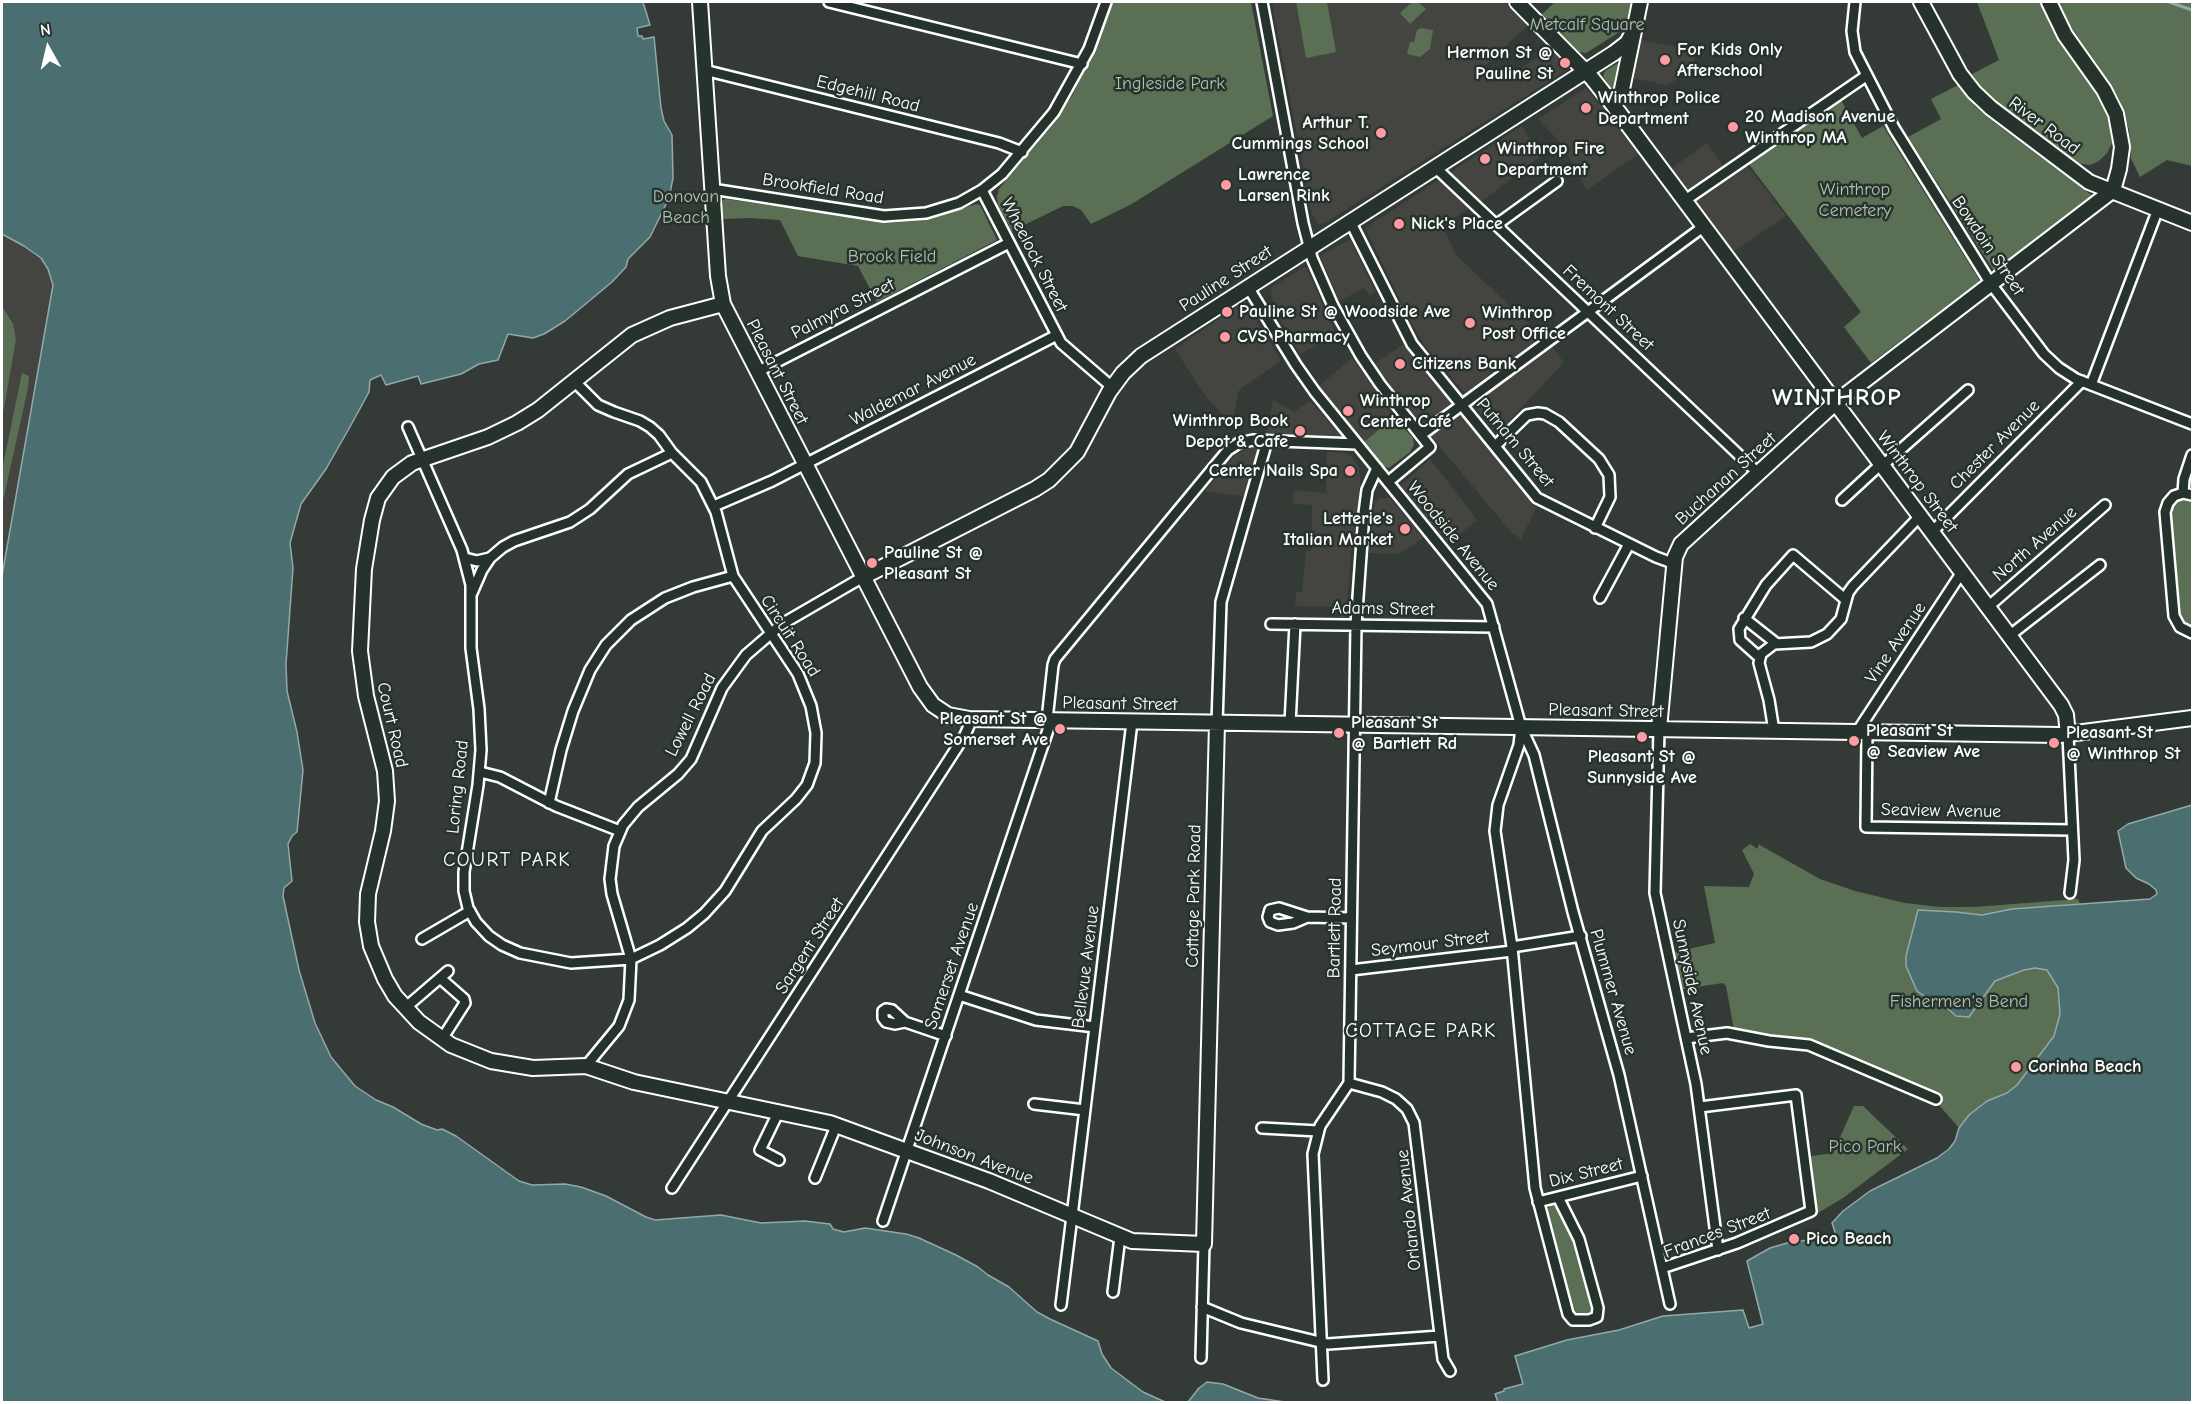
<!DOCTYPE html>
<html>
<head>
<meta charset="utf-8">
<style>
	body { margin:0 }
	#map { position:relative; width:2194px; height:1404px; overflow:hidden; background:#343b36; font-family:"Comic Neue",sans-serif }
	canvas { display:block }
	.frame { position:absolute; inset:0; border:3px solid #fff; pointer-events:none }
	.north { position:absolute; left:18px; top:18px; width:60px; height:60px; -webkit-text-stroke:4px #26332d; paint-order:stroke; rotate:352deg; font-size:16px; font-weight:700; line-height:24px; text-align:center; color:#fff }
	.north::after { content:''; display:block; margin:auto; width:21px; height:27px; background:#fff; clip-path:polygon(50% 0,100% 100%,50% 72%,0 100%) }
</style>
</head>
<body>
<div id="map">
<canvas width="2194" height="1404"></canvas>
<div class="frame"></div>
<div class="north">N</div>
</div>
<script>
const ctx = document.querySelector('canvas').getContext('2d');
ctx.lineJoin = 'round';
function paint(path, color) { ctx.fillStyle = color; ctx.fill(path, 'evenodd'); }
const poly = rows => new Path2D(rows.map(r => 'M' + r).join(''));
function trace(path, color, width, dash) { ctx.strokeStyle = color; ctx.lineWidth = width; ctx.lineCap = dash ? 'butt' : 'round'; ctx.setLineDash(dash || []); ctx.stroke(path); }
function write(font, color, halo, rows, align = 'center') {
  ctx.font = font + ' "Comic Neue",sans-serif'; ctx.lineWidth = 5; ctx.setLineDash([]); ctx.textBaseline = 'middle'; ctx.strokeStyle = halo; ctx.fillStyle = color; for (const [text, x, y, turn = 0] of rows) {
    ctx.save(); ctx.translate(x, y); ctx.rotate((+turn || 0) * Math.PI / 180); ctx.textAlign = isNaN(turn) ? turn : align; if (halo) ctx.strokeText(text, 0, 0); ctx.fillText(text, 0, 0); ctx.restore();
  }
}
paint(poly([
	[1272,2,1504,2,1528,25,1485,66,1497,82,1554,48,1568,69,1325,223,1318,224,1312,215],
	[1641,40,1694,50,1694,69,1667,85,1632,78],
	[1586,88,1641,152,1587,190,1561,143,1538,119],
	[1522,126,1540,157,1482,201,1442,225,1456,255,1542,336,1465,393,1425,346,1409,319,1365,228],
	[1707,143,1729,175,1747,165,1786,216,1731,253,1669,170],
	[2,234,24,246,41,258,48,269,53,285,2,576],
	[1350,239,1376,293,1369,295,1364,288,1339,301,1320,256],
	[1304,267,1307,269,1336,334,1300,354,1278,315,1271,295,1272,287],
	[1245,301,1281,361,1239,390,1232,424,1206,397,1175,349],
	[1404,344,1452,404,1421,427,1374,364],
	[1552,347,1564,362,1497,434,1473,404],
	[1352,358,1394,417,1364,442,1318,387],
	[1273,400,1294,412,1310,401,1344,439,1267,433],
	[1457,416,1463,417,1470,426,1536,508,1521,539,1511,532,1431,436],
	[1260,446,1247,497,1205,491,1235,455,1247,449],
	[1327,452,1345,453,1352,457,1359,468,1360,478,1359,501,1351,553,1346,618,1340,619,1339,607,1295,606,1296,592,1302,592,1306,551,1312,551,1312,505,1292,503,1294,490,1326,493],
	[1430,459,1477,520,1448,543,1399,487],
	[1380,498,1390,498,1423,538,1399,554,1369,553,1375,502]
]), '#444540');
paint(poly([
	[1113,2,1251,2,1273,116,1130,205,1091,224,1081,210,1073,206,1063,206,1012,231,998,205,997,196,999,189,1054,123,1072,96,1099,41],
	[1296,2,1327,2,1336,52,1306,58],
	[1412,2,1418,2,1426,9,1410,24,1400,13],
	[1555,2,1631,2,1626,23,1621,31,1586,53,1579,52,1542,14],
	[1977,2,2040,2,2056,37,2095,92,2106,113,2111,129,2112,143,2107,153,2099,161,2090,165,2076,163,1998,104,1979,85,1972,74,1999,60],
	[2058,2,2192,2,2192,166,2167,160,2140,177,2131,158,2129,130,2120,101,2110,83,2072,29],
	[1421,28,1433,30,1430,49,1420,57,1407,54,1410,42,1414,42,1417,30],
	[1618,63,1620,66,1615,90,1612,91,1603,76,1605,71],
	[1958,85,1976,107,1991,120,2093,196,1994,271,1908,137,1941,119,1931,99],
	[1841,100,1862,138,1883,126,1980,281,1871,363,1844,327,1861,312,1748,163],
	[726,199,890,223,928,220,976,204,980,205,997,240,877,302,858,266,798,256,780,220,749,218,723,219,721,201],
	[2,306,13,324,16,339,2,420],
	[22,373,29,376,28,388,2,506,2,470],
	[1394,417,1413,438,1414,445,1410,452,1389,468,1383,466,1364,442],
	[2185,498,2192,500,2192,628,2185,625,2180,615,2170,512,2174,503],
	[2192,805,2192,939,1711,1378,1498,1402,1495,1394,1504,1391,1504,1389,1523,1384,1515,1356,1567,1340,1619,1330,1663,1316,1743,1310,1749,1328,1762,1324,1747,1261,1770,1248,1787,1243,1829,1237,1832,1240,1835,1240,1837,1238,1832,1223,1843,1211,1870,1191,1937,1158,1949,1149,1955,1141,1959,1128,1938,1104,1861,1063,1734,1030,1726,986,1723,983,1683,989,1675,952,1715,943,1704,886,1749,887,1754,874,1742,850,1750,844,1758,849,1758,844,1820,879,1855,891,1905,903,1940,907,1974,907,2078,899,2080,904,2150,899,2157,894,2156,890,2149,884,2136,878,2126,868,2118,831,2128,824],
	[1854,1106,1863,1106,1908,1149,1843,1198,1818,1213,1811,1156,1833,1153],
	[1552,1204,1560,1210,1572,1232,1582,1260,1594,1311,1591,1315,1585,1317,1578,1316,1572,1312,1546,1211]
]), '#5a6f53');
const water = poly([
	[2,2,643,2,650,25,637,28,638,36,642,36,643,39,654,37,661,108,664,121,672,135,673,178,669,198,650,237,628,259,626,267,612,282,565,321,544,334,533,338,508,334,498,360,479,364,461,374,421,384,418,376,386,385,381,375,370,380,369,392,351,425,326,469,301,504,290,543,293,568,286,664,287,691,297,732,303,770,297,832,292,836,288,844,292,881,284,888,283,896,299,970,315,1023,331,1057,355,1086,376,1100,393,1107,421,1124,437,1130,442,1129,456,1136,519,1181,532,1185,565,1184,581,1187,606,1196,646,1217,655,1220,721,1215,761,1223,805,1221,830,1224,833,1229,844,1232,865,1228,906,1234,919,1238,956,1255,978,1267,988,1275,1009,1287,1037,1312,1050,1319,1098,1341,1102,1354,1111,1368,1143,1392,1165,1402,2,1402,2,576,53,285,48,269,41,258,24,246,2,234,2,2],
	[2192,805,2192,1402,1498,1402,1495,1394,1504,1391,1504,1389,1523,1384,1515,1356,1567,1340,1619,1330,1663,1316,1743,1310,1749,1328,1763,1324,1747,1261,1770,1248,1787,1243,1829,1237,1832,1240,1835,1240,1837,1238,1832,1223,1843,1211,1870,1191,1937,1158,1949,1149,1955,1141,1959,1128,1969,1115,1987,1101,2007,1093,2017,1085,2054,1036,2060,1014,2058,988,2047,970,2035,968,2024,970,1995,981,1969,1017,1956,1016,1944,1005,1931,1001,1917,991,1906,966,1906,956,1918,910,1956,912,1982,915,2012,909,2150,899,2157,894,2156,890,2149,884,2136,878,2126,868,2118,831,2128,824,2192,805],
	[1207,1382,1223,1384,1258,1398,1285,1402,1188,1402,1199,1388,1207,1382]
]);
paint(water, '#4b6f70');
trace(water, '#93a9a9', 1.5);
trace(poly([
	[2169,2,2192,10]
]), '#93a9a9', 3);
const street = poly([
	[829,2,1082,64],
	[1262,2,1303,223,1312,258,1333,306,1361,356,1380,384,1430,447,1388,482],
	[1855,2,1852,31,1855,52,1894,128,1991,284,2044,354,2059,368,2076,379,2192,424],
	[704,70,999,143,1022,152],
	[1435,167,1758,473],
	[712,189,884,216,926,213,959,203,982,190,1002,174,1054,112,1089,49,1106,2],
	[982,190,1061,343,1112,387],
	[1684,201,1866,76],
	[1350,221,1412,344,1537,498,1656,557,1675,564],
	[1496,225,1557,181],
	[1248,287,1296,365,1315,392,1487,604,1521,727,1519,745,1498,805,1495,831,1512,947,1535,1188,1568,1314,1573,1320,1589,1320,1597,1317,1598,1308,1579,1239,1558,1197],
	[757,372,1009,243],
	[2091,385,2158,209],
	[408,427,462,550,471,585,471,648,479,709,481,750,478,785,464,872,464,891,468,908,476,922,489,936,502,945,520,953,571,963,631,959,660,945,687,928,704,914,725,891,762,831,796,799,807,785,815,763,816,733,811,706,798,674,733,576,716,512,701,482,672,453,659,435,650,427,640,421,614,412,598,405,575,382],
	[1421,435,1703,227],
	[1495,446,1527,415,1538,413,1545,414,1559,422,1599,459,1609,475,1610,497,1595,528],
	[1882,466,1968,390],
	[2183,493,2184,479,2192,455],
	[2192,495,2183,493,2174,496,2168,503,2165,512,2174,616,2180,627,2192,633],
	[1842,500,1881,464],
	[714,506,772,481,1057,335],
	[1932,532,2082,381],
	[465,558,477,561,490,558,503,547,514,541,570,522,590,509,628,474,672,453],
	[472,593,482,570,490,558],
	[1600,598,1629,544],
	[1988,607,2105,505],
	[1744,618,1777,644],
	[1271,624,1494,627],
	[2009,636,2100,565],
	[1759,657,1740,640,1739,629,1766,585,1793,555,1846,600],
	[1047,720,1053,665,1055,659,1228,450,1239,443,1253,440,1357,444],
	[1217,723,1221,602,1267,441],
	[1290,724,1295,624],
	[1522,729,1534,755,1573,912,1619,1075,1670,1304],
	[1659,729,1655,893,1696,1084,1718,1250],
	[1774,731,1769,700,1759,663,1761,654,1774,644,1811,642,1827,634,1841,619,1848,593,1853,586,1920,516],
	[1857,732,1962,572],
	[1867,732,1866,827,2072,830],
	[2068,735,2074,860,2070,893],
	[480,772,500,777,556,806,620,831],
	[549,803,561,750,573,711,590,670,606,645,631,620,665,598,693,587,733,576],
	[1307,917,1293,923,1278,925,1270,922,1268,917,1270,910,1279,908,1307,917,1351,918],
	[422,939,470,911],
	[1512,947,1581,936],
	[1351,970,1512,951],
	[440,978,464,999,465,1003,442,1039],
	[959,995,1036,1020,1095,1027],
	[405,1008,448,971],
	[905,1022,895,1024,886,1022,883,1018,883,1011,886,1009,892,1010,905,1022,946,1036],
	[1686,1038,1727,1033,1769,1041,1809,1045,1936,1099],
	[586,1066,619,1026,629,1000,631,959,612,894,610,879,614,846,623,825,638,807,678,774,691,759,722,688,746,655,782,624,863,577],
	[1349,1083,1382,1092,1396,1099,1407,1109,1414,1123,1443,1359,1450,1371],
	[1034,1104,1085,1110],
	[778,1113,760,1150,779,1160],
	[1262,1128,1318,1131],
	[815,1178,836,1126],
	[672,1188,965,735,972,719],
	[1538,1202,1642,1176],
	[1072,1216,1132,722],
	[883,1221,1051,721],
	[1662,1268,1737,1243,1811,1211,1796,1095,1700,1107],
	[1113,1292,1120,1237],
	[1061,1305,1072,1216],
	[1202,1307,1241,1323,1328,1344,1440,1336],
	[1201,1358,1204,1244],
	[1323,1380,1313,1154,1320,1126,1349,1083,1356,625,1364,513,1367,490,1377,468]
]);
const secondary = poly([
	[700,2,718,276,723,304,920,687,933,705,948,715,969,719,2060,735,2192,718],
	[1517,2,1591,77,1614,106,2061,705,2066,715,2068,735],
	[1921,2,1960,74,1974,92,1991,108,2089,182,2192,223],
	[1614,106,1621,94,1640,2],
	[723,304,670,318,632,335,538,410,517,423,488,437,412,463,393,477,378,498,372,520,364,569,360,651,366,696,385,771,387,801,383,831,368,894,367,922,371,946,385,979,395,996,419,1022,451,1045,491,1061,533,1068,586,1066,634,1082,830,1123,989,1181,1132,1241,1204,1244,1217,723],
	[863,577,1035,489,1049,480,1077,452,1109,392,1123,373,1141,356,1614,53,1627,43,1634,30],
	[1659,729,1675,557,1681,544,1835,403,2112,191,2114,187,2119,169,2122,147,2116,114,2104,90,2065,35,2049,2]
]);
trace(street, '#fff', 14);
trace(secondary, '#fff', 18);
trace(street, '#26332d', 9);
trace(secondary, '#26332d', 14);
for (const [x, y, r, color] of [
	[1665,60,6,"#ff9aa2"],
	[1565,63,6,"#ff9aa2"],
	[1586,108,6,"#ff9aa2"],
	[1733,127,6,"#ff9aa2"],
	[1381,133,6,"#ff9aa2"],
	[1485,159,6,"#ff9aa2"],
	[1226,185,6,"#ff9aa2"],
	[1399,224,6,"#ff9aa2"],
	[1227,312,6,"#ff9aa2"],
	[1470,323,6,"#ff9aa2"],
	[1225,337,6,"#ff9aa2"],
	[1400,364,6,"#ff9aa2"],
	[1348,411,6,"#ff9aa2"],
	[1300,431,6,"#ff9aa2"],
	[1350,471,6,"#ff9aa2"],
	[1405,529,6,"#ff9aa2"],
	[872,563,6,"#ff9aa2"],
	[1060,729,6,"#ff9aa2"],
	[1339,733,6,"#ff9aa2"],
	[1642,737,6,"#ff9aa2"],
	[1854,741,6,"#ff9aa2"],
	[2054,743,6,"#ff9aa2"],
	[2016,1067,6,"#ff9aa2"],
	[1794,1239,6,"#ff9aa2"]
]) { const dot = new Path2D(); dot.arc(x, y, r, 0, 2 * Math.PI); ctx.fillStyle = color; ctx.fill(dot); trace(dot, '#26332d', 2); }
write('18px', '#b5beb2', '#26332d', [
	["Metcalf Square",1587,25],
	["Ingleside Park",1170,84],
	["Winthrop",1855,190],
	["Cemetery",1855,211],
	["Donovan",686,197],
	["Beach",686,218],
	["Brook Field",892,257],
	["Fishermen's Bend",1959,1002],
	["Pico Park",1865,1147]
]);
write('bold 18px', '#fff', '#26332d', [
	["For Kids Only",1677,50],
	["Afterschool",1677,71],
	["Hermon St @",1553,53,"right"],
	["Pauline St",1553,74,"right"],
	["Winthrop Police",1598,98],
	["Department",1598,119],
	["20 Madison Avenue",1745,117],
	["Winthrop MA",1745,138],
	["Arthur T.",1369,123,"right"],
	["Cummings School",1369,144,"right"],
	["Winthrop Fire",1497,149],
	["Department",1497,170],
	["Lawrence",1238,175],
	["Larsen Rink",1238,196],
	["Nick's Place",1411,224],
	["Pauline St @ Woodside Ave",1239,312],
	["Winthrop",1482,313],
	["Post Office",1482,334],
	["CVS Pharmacy",1237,337],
	["Citizens Bank",1412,364],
	["Winthrop",1360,401],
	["Center Café",1360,422],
	["Winthrop Book",1288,421,"right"],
	["Depot & Cafe",1288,442,"right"],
	["Center Nails Spa",1338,471,"right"],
	["Letterie's",1393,519,"right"],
	["Italian Market",1393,540,"right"],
	["Pauline St @",884,553],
	["Pleasant St",884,574],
	["Pleasant St @",1048,719,"right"],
	["Somerset Ave",1048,740,"right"],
	["Pleasant St",1351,723],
	["@ Bartlett Rd",1351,744],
	["Pleasant St",1866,731],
	["@ Seaview Ave",1866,752],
	["Pleasant St",2066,733],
	["@ Winthrop St",2066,754],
	["Pleasant St @",1642,757,"center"],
	["Sunnyside Ave",1642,778,"center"],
	["Corinha Beach",2028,1067],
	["Pico Beach",1806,1239]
], 'left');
write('18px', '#fff', '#26332d', [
	["Edgehill Road",868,94,14],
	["River Road",2044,126,37],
	["Brookfield Road",823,189,9],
	["Bowdoin Street",1988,246,56],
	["Wheelock Street",1034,255,63],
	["Pauline Street",1226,279,-33],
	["Fremont Street",1608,308,43],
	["Palmyra Street",843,309,-27],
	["Pleasant Street",777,372,63],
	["Waldemar Avenue",913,390,-27],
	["Putnam Street",1515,443,50],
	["Chester Avenue",1995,445,-45],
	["Buchanan Street",1726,479,-42],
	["Winthrop Street",1917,482,53],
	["Woodside Avenue",1453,536,51],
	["North Avenue",2035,544,-41],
	["Adams Street",1383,609,1],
	["Circuit Road",790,636,57],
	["Vine Avenue",1896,643,-56],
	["Pleasant Street",1120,704,1],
	["Pleasant Street",1606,711,1],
	["Lowell Road",691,715,-63],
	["Court Road",392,725,77],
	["Loring Road",458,787,-84],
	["Seaview Avenue",1941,811,1],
	["Cottage Park Road",1194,896,-89],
	["Bartlett Road",1335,928,-89],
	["Seymour Street",1430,944,-7],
	["Sargent Street",810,946,-57],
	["Somerset Avenue",952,966,-71],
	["Bellevue Avenue",1086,967,-83],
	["Sunnyside Avenue",1692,987,78],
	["Plummer Avenue",1613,992,74],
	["Johnson Avenue",974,1157,21],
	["Dix Street",1586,1173,-14],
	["Orlando Avenue",1409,1210,-96],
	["Frances Street",1717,1233,-21]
]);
ctx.letterSpacing = '1.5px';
write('20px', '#fff', '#26332d', [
	["COURT PARK",507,860],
	["COTTAGE PARK",1421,1031]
]);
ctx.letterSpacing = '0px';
ctx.letterSpacing = '1.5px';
write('bold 24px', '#fff', '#26332d', [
	["WINTHROP",1837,398]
]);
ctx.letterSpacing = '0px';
</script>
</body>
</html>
